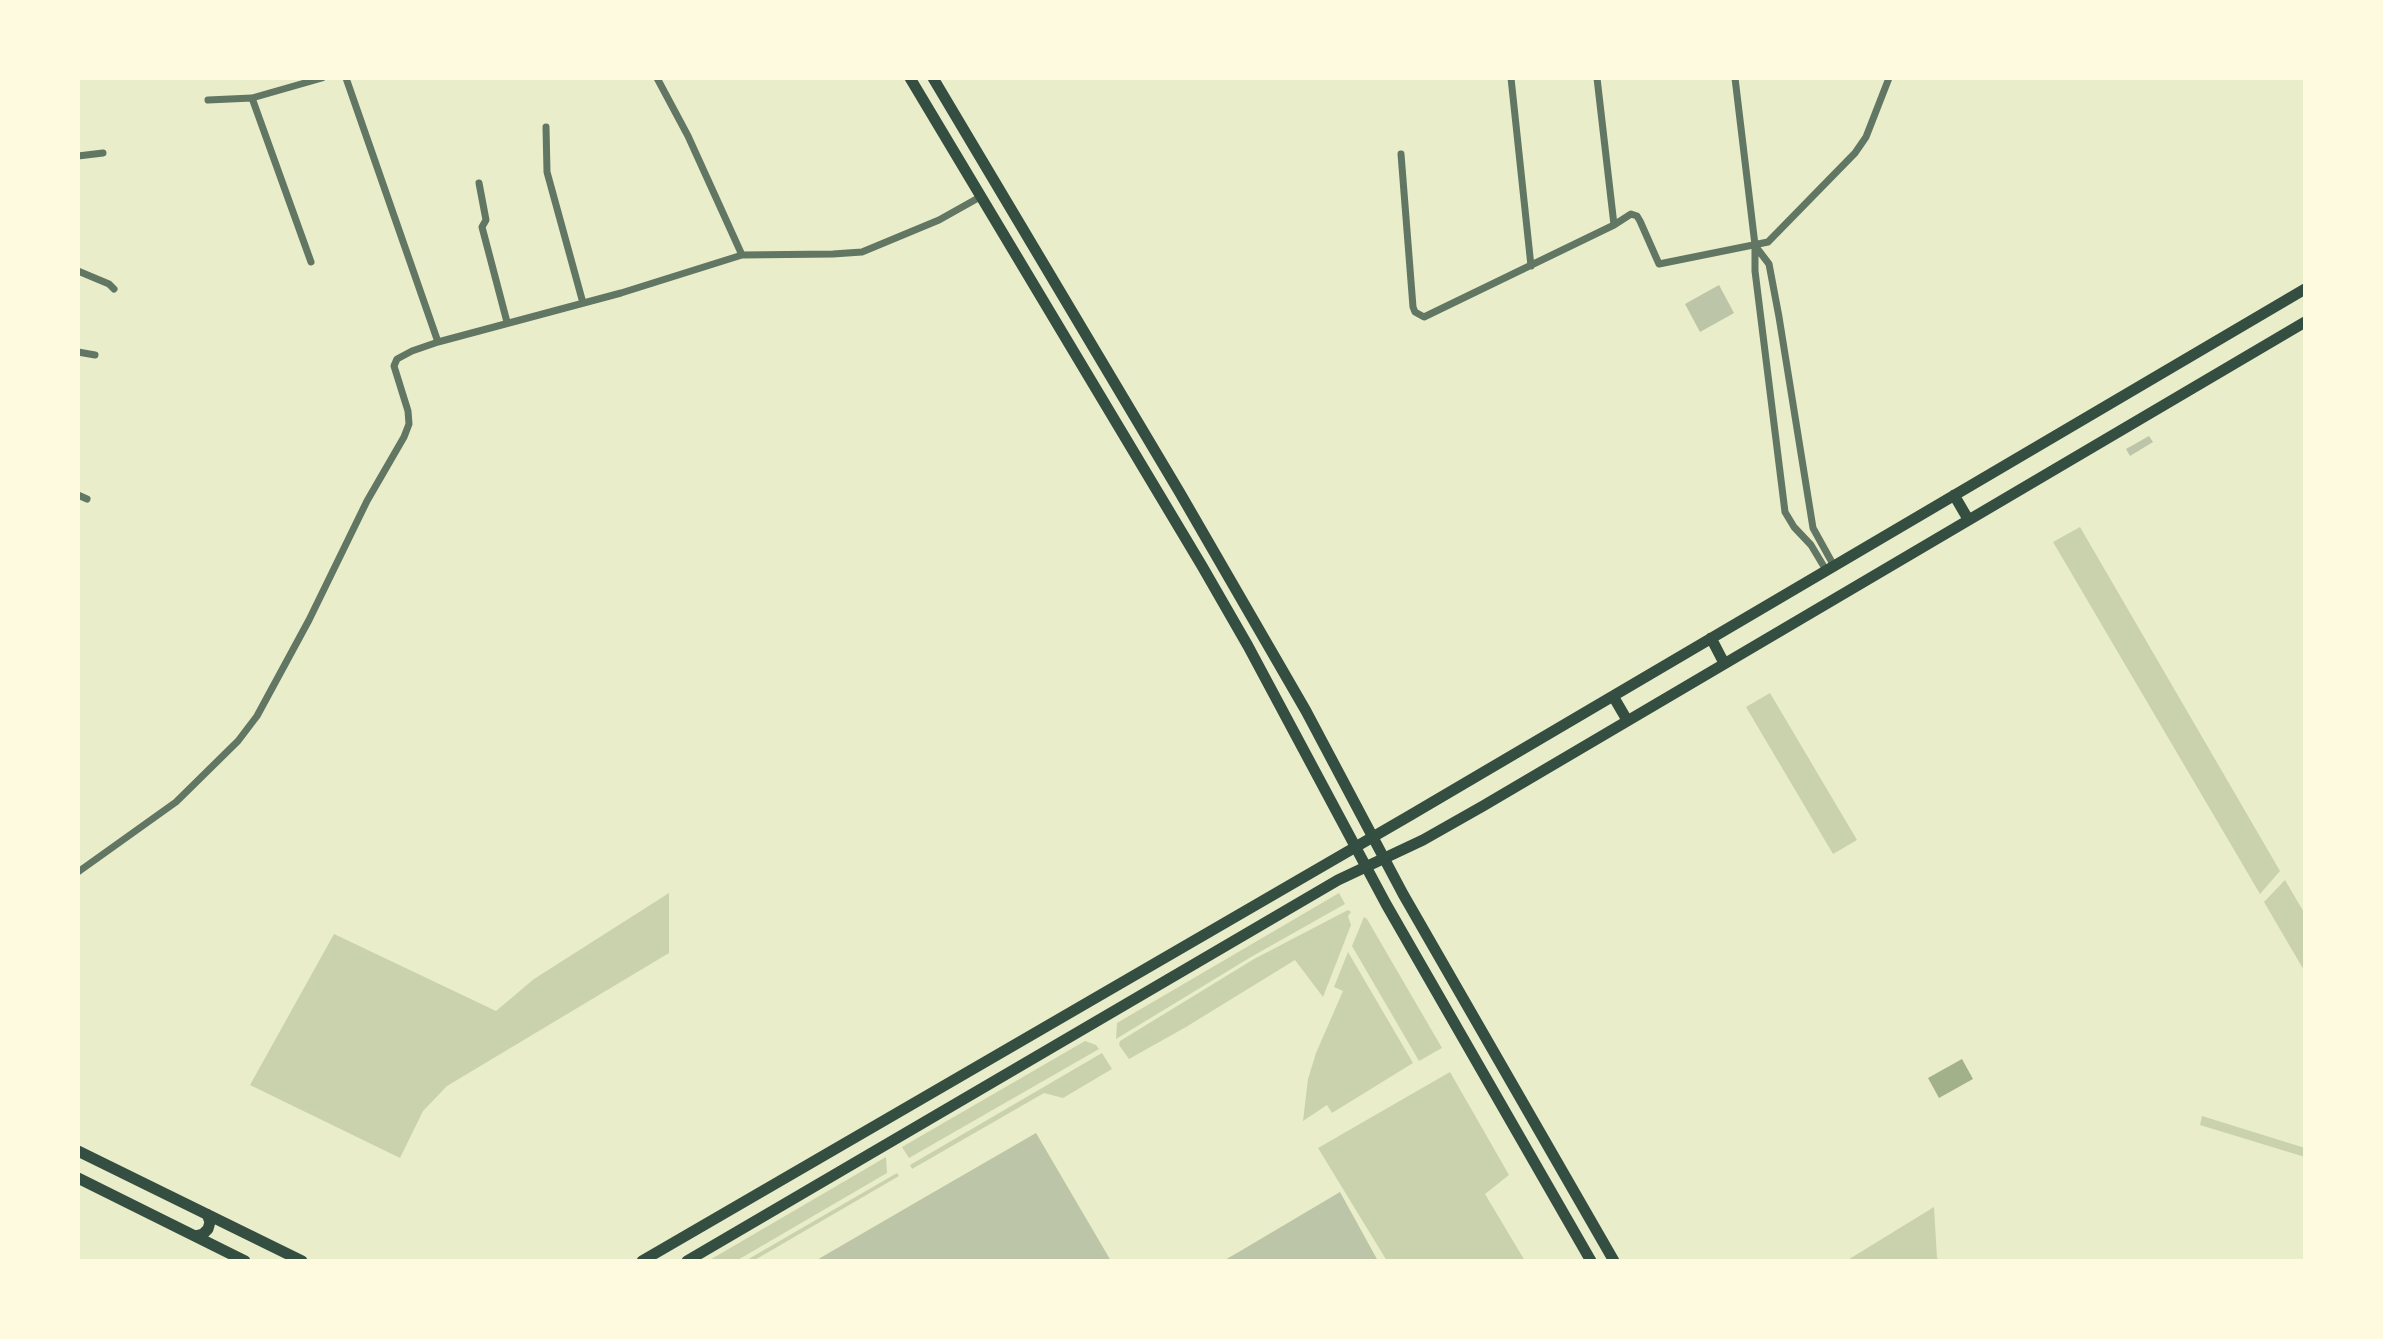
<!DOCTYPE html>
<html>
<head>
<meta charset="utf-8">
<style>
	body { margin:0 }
	#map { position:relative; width:2383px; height:1339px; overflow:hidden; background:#e9edc9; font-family:"Noto Serif",serif }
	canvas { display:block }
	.frame { position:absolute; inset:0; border:80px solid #fefae0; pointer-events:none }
</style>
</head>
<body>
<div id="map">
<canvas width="2383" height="1339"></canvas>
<div class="frame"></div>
</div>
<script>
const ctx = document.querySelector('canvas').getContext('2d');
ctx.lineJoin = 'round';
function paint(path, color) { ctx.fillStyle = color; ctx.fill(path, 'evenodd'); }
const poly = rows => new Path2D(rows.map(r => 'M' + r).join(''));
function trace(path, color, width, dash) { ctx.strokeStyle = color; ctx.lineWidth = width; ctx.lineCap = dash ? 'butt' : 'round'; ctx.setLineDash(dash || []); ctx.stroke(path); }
paint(poly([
	[2080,527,2280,871,2260,894,2053,542],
	[1770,693,1857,840,1833,854,1746,707],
	[2285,880,2305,914,2305,972,2264,902],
	[669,893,669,953,447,1086,423,1111,400,1158,250,1085,334,934,496,1011,534,979],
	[1339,893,1345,904,1251,957,1116,1039,1117,1023],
	[1348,910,1351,912,1348,916,1351,925,1323,997,1295,960,1186,1027,1129,1059,1119,1045,1120,1041,1254,959],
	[1364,917,1367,919,1442,1048,1419,1061,1352,946],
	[1348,952,1413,1063,1332,1113,1327,1105,1303,1121,1308,1079,1316,1053,1343,991,1334,987],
	[1085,1041,1096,1045,1099,1049,909,1158,902,1147],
	[1102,1053,1112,1069,1063,1098,1044,1093,912,1169,910,1165],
	[1450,1072,1509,1175,1485,1194,1525,1261,1387,1261,1318,1148],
	[2202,1116,2305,1148,2305,1157,2200,1125],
	[886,1157,887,1173,736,1261,708,1261],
	[897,1173,899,1176,753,1261,745,1261],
	[1934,1207,1937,1258,1942,1261,1846,1261]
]), '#cad2ad');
paint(poly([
	[1962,1059,1973,1079,1939,1098,1928,1078]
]), '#a3b18a');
paint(poly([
	[1719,285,1734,313,1700,332,1685,304],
	[2149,436,2153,442,2130,456,2126,449],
	[1036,1133,1111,1261,815,1261,920,1200],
	[1340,1192,1378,1261,1223,1261,1237,1253]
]), '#bcc5a7');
trace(poly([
	[346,78,438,342],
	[657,78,688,136,742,255],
	[1511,78,1531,266],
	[1597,78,1614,225],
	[1735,78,1755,245,1755,271,1785,512,1794,527,1811,545,1826,570],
	[252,98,311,262],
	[208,100,252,98,322,78],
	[546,127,547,172,583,303],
	[1401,154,1413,307,1415,312,1424,317,1614,225,1631,214,1637,216,1640,221,1659,264,1768,242,1855,153,1866,137,1889,78],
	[78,156,103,153],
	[479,183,486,220,482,227,507,322],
	[1756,247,1769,264,1779,317,1813,528,1834,566],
	[78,271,109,284,114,289],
	[78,352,95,355],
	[78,495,87,499],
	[78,872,176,802,238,741,257,716,309,620,367,501,404,437,409,424,408,411,394,366,397,359,412,351,438,342,621,293,742,255,833,254,862,252,939,220,980,197]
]), '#617663', 7);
trace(poly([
	[1954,495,1968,519],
	[1711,638,1724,663],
	[1613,696,1627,720],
	[78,1151,302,1261],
	[78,1178,245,1261],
	[195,1236,203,1234,208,1229,210,1222,207,1214],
	[642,1261,1409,816,2305,289],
	[687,1261,1338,880,1423,840,1483,806,2305,322]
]), '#344e41', 11);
trace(poly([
	[910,78,1202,566,1248,646,1386,904,1591,1261],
	[933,78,1180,493,1306,711,1403,894,1614,1261]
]), '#344e41', 11);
</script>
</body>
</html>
